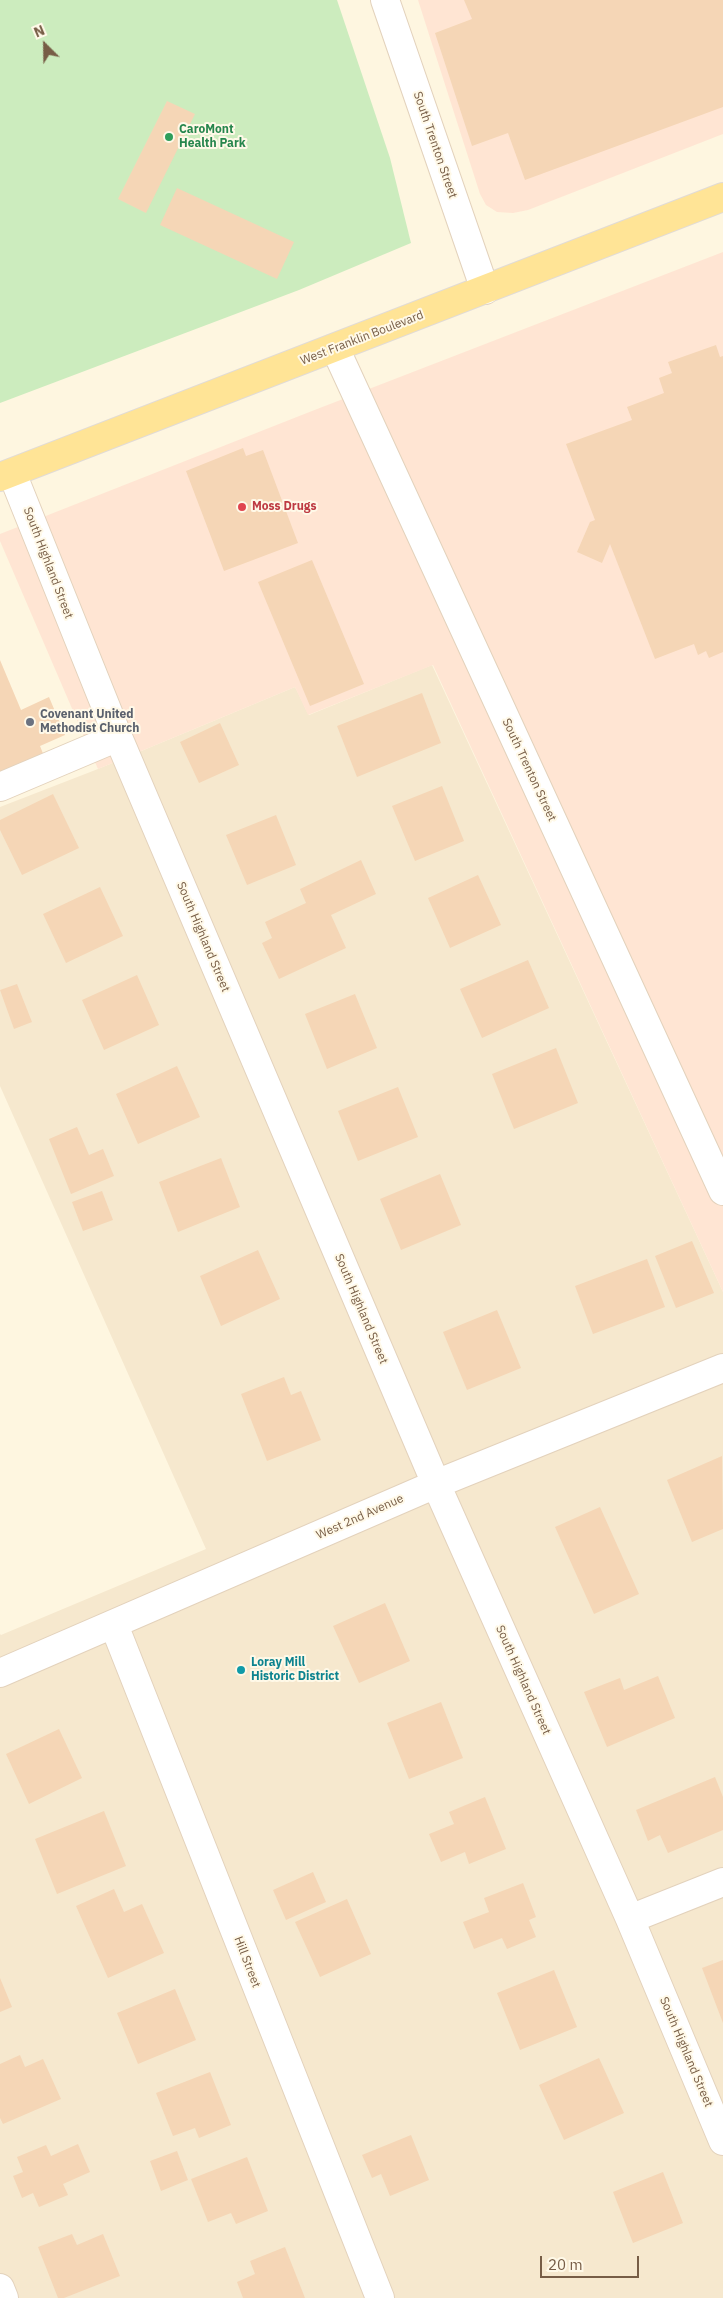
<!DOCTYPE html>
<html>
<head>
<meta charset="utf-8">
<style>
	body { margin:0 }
	#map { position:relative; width:723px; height:2298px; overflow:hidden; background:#fef6e0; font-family:"IBM Plex Sans",sans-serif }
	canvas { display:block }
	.north { position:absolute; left:20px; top:20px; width:50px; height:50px; -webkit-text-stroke:4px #fff9e8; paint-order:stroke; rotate:337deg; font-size:14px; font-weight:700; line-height:20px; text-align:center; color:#775d46 }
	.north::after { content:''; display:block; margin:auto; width:18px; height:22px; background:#775d46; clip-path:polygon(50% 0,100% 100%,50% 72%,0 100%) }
	.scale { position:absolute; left:540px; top:2256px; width:99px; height:22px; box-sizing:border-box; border:2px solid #775d46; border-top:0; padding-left:6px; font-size:15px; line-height:18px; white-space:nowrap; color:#775d46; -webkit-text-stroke:4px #fff9e8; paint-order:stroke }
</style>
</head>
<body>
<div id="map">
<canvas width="723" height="2298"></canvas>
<div class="north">N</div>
<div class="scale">20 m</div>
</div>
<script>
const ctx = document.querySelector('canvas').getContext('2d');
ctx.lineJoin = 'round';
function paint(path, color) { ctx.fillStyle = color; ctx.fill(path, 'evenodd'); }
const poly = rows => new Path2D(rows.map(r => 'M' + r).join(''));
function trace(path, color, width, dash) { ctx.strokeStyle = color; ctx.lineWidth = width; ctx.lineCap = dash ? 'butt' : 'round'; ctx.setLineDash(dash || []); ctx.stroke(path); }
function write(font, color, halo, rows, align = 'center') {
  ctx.font = font + ' "IBM Plex Sans",sans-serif'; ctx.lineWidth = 4; ctx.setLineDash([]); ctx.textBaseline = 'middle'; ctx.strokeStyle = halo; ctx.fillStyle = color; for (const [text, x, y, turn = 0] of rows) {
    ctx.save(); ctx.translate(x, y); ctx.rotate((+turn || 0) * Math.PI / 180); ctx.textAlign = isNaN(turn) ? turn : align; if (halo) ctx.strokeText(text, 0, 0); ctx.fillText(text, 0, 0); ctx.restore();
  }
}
paint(poly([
	[432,665,723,1292,723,2298,0,2298,0,1634,1,1635,206,1549,0,1086,0,807,98,769,295,687,309,715]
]), '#f6e8ce');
paint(poly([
	[418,0,723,0,723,134,528,210,513,213,497,212,486,205,480,194],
	[723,252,723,1292,433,665,308,715,295,687,98,769,0,541,0,534,312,411]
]), '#ffe5d3');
paint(poly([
	[0,0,337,0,390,158,411,243,299,290,0,403]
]), '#ccecbe');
paint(poly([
	[464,0,723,0,723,107,525,180,508,133,472,146,435,33,472,19],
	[167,101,195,114,146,213,118,199],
	[177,188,294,242,277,279,160,225],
	[716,345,720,357,723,356,723,652,709,658,706,651,698,655,694,644,655,659,610,544,602,563,577,552,590,522,595,520,566,444,632,420,627,407,664,393,659,378,672,373,668,362],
	[243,448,246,456,263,450,298,543,224,571,186,471],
	[312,560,364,684,310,706,258,582],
	[0,660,21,710,49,697,65,735,40,746,44,756,0,775],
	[422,693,441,743,357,777,337,726],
	[220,723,239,765,199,783,180,742],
	[442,786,464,841,415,861,392,806],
	[53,794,79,848,22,875,0,830,0,820],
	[276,815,296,865,247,885,226,835],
	[361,860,376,894,331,915,346,948,279,979,262,943,272,938,265,922,306,903,300,889],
	[478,875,501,925,450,948,428,898],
	[100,887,123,936,66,963,43,914],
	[528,960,549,1008,482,1038,460,989],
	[137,975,159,1025,104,1050,82,1000],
	[17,984,32,1022,14,1029,0,990],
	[355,994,377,1048,327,1069,305,1014],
	[556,1048,578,1103,514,1129,492,1074],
	[177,1066,200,1117,138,1144,116,1094],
	[398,1087,418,1137,358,1161,338,1111],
	[77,1127,89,1155,103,1149,114,1176,71,1194,49,1139],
	[221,1158,240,1207,178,1232,159,1182],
	[440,1174,461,1225,401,1250,380,1199],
	[102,1191,113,1220,83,1231,72,1202],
	[692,1241,714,1293,676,1308,655,1256],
	[258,1250,280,1299,221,1326,200,1276],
	[647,1259,665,1307,593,1334,575,1286],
	[497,1310,521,1368,467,1390,443,1332],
	[284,1377,291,1395,301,1391,321,1440,267,1461,241,1394],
	[722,1456,723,1529,692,1542,667,1480],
	[600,1507,639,1594,594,1614,555,1527],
	[385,1603,410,1661,359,1683,333,1626],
	[658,1676,675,1718,607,1747,584,1692,620,1678,624,1690],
	[441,1702,463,1758,409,1779,387,1723],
	[59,1729,82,1778,29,1804,6,1754],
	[715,1777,723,1797,723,1830,668,1853,660,1835,648,1841,636,1810],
	[485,1797,506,1849,469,1864,465,1852,441,1862,429,1834,454,1824,449,1812],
	[104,1811,126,1866,57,1894,35,1839],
	[313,1872,326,1902,286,1920,273,1890],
	[523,1883,536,1917,529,1920,536,1937,507,1949,502,1938,474,1949,463,1922,489,1912,484,1898],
	[114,1889,124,1912,142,1904,164,1953,108,1978,76,1906],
	[347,1899,371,1954,320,1977,295,1922],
	[723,1960,723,2023,702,1968],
	[554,1970,577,2027,520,2050,497,1993],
	[0,1978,12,2007,0,2012],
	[175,1989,196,2040,138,2064,117,2013],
	[20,2055,25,2067,43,2059,61,2099,3,2124,0,2118,0,2064],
	[599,2058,624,2113,564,2140,539,2085],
	[210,2072,231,2125,199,2138,195,2128,173,2136,156,2093],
	[411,2135,429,2180,390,2196,381,2174,372,2178,362,2155],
	[78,2144,90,2172,63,2184,68,2195,39,2207,33,2193,22,2198,13,2176,23,2172,17,2157,46,2145,51,2156],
	[177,2151,188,2180,161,2191,150,2161],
	[247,2157,268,2211,236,2224,231,2213,208,2222,191,2179],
	[663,2172,683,2223,633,2243,613,2192],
	[72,2234,77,2245,103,2234,120,2276,64,2298,58,2298,38,2247],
	[285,2247,305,2298,243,2298,237,2282,255,2274,250,2261]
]), '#f5d6b6');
const minor = poly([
	[385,0,485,290],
	[335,348,723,1191],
	[12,473,118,737,436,1484,630,1919,723,2141],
	[0,787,118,737],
	[114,1625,380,2298],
	[0,1673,436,1484,723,1368],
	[630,1919,723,1882],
	[0,2288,4,2298]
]);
const major = poly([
	[0,477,723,197]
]);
trace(minor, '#e3d2bc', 30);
trace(major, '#e1dbd6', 30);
trace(minor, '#fff', 28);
trace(major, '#ffe496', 28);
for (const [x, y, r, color] of [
	[169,137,5,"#2e9e5b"],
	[242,507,5,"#e0444e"],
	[30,722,5,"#6b7280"],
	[241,1670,5,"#0f9aa8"]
]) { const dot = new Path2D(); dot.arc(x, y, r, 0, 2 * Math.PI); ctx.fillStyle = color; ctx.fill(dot); trace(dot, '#fff9e8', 2); }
write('bold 12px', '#27864d', '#fff9e8', [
	["CaroMont",179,130],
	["Health Park",179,144]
], 'left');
write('12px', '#775d46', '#fff9e8', [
	["South Trenton Street",435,145,71],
	["West Franklin Boulevard",362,338,-21],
	["South Highland Street",48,563,69],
	["South Trenton Street",529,770,65],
	["South Highland Street",203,937,67],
	["South Highland Street",361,1309,67],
	["West 2nd Avenue",360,1517,-24],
	["South Highland Street",523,1680,66],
	["Hill Street",247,1962,69],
	["South Highland Street",686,2052,67]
]);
write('bold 12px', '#be3a42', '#fff9e8', [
	["Moss Drugs",252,507]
], 'left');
write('bold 12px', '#5b616d', '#fff9e8', [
	["Covenant United",40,715],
	["Methodist Church",40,729]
], 'left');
write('bold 12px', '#0d838f', '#fff9e8', [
	["Loray Mill",251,1663],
	["Historic District",251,1677]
], 'left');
</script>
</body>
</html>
